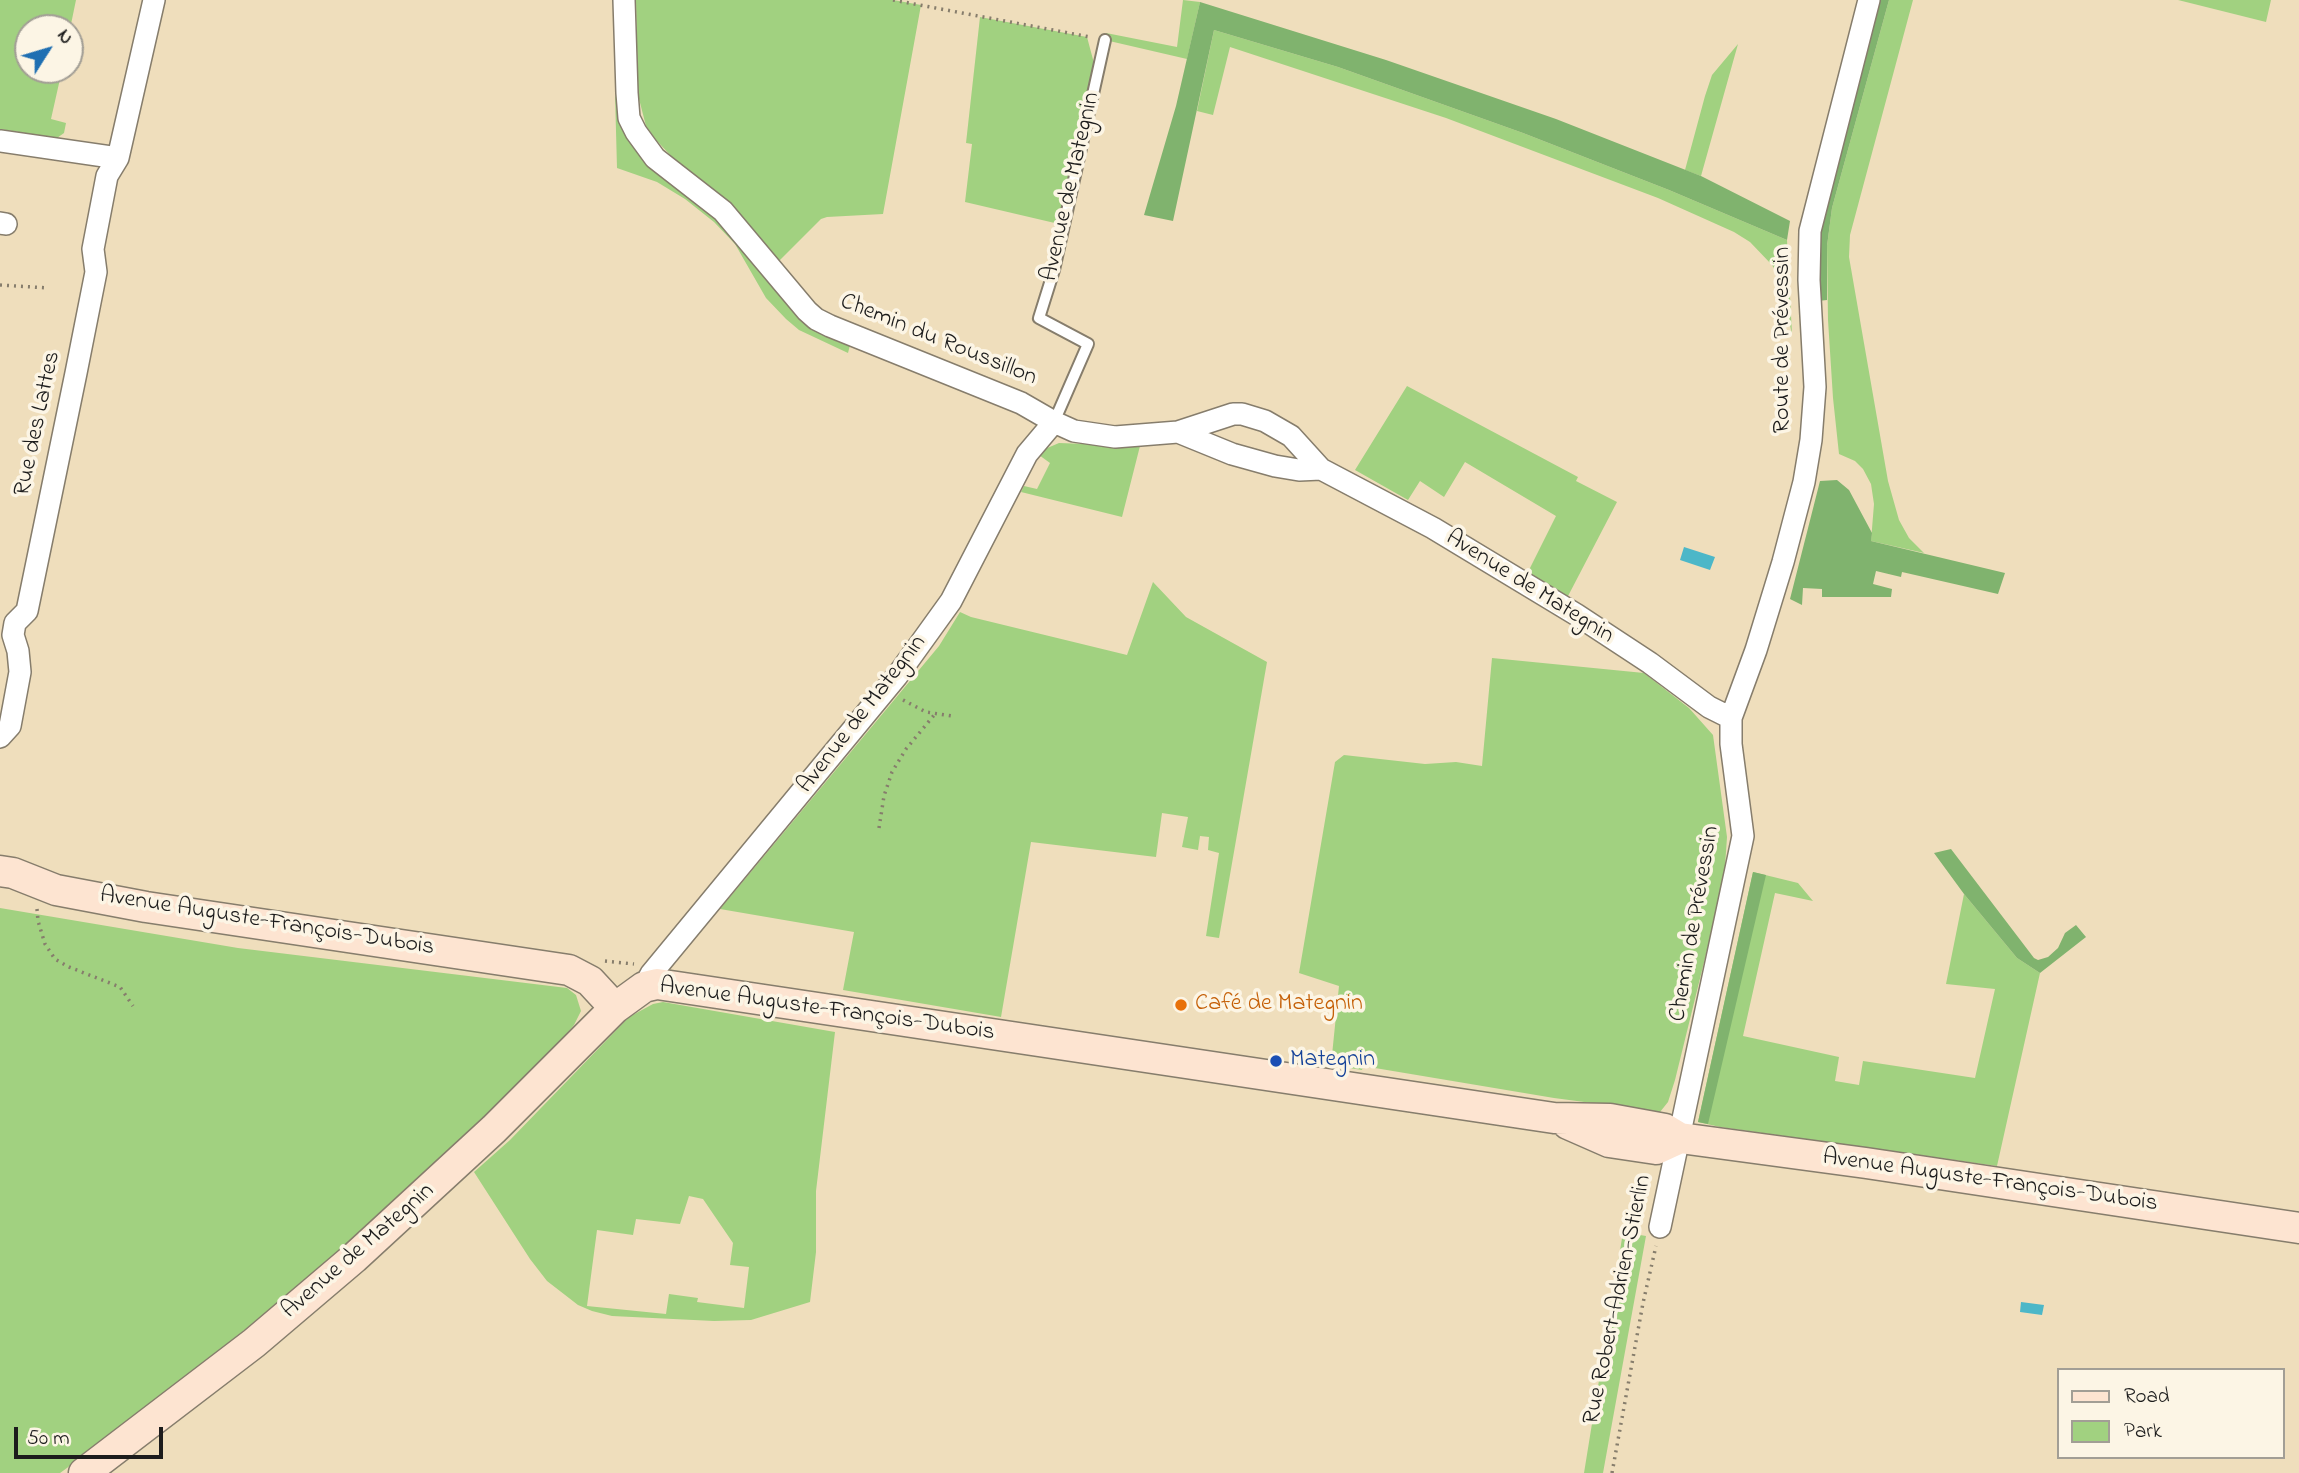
<!DOCTYPE html>
<html>
<head>
<meta charset="utf-8">
<style>
	body { margin:0 }
	#map { position:relative; width:2299px; height:1473px; overflow:hidden; background:#efdebc; font-family:"Indie Flower",sans-serif }
	canvas { display:block }
	.legend { position:absolute; left:2057px; top:1368px; width:228px; height:91px; box-sizing:border-box; background:#fcf5e5; border:2px solid #a29e95; margin:0; padding:9px 12px; list-style:none; font-size:21px; color:#1c1c1c }
	.legend li { display:flex; align-items:center; gap:14px; height:35px }
	.legend b { width:35px; border:2px solid #a29e95 }
	.north { position:absolute; left:14px; top:14px; width:70px; height:70px; box-sizing:border-box; background:#fcf5e5; border:2px solid #a29e95; border-radius:50%; rotate:53deg; font-size:19px; font-weight:700; line-height:28px; text-align:center; color:#1c1c1c }
	.north::after { content:''; display:block; margin:auto; width:24px; height:32px; background:#1f6fb2; clip-path:polygon(50% 0,100% 100%,50% 72%,0 100%) }
	.scale { position:absolute; left:14px; top:1427px; width:149px; height:32px; box-sizing:border-box; border:4px solid #1c1c1c; border-top:0; padding-left:9px; font-size:21px; line-height:24px; white-space:nowrap; color:#1c1c1c; -webkit-text-stroke:5px #fcf5e5; paint-order:stroke }
</style>
</head>
<body>
<div id="map">
<canvas width="2299" height="1473"></canvas>
<ul class="legend">
<li><b style="height:9px;background:#fde4d1"></b>Road</li>
<li><b style="height:19px;background:#a1d180"></b>Park</li>
</ul>
<div class="north">N</div>
<div class="scale">50 m</div>
</div>
<script>
const ctx = document.querySelector('canvas').getContext('2d');
ctx.lineJoin = 'round';
function paint(path, color) { ctx.fillStyle = color; ctx.fill(path, 'evenodd'); }
const poly = rows => new Path2D(rows.map(r => 'M' + r).join(''));
function trace(path, color, width, dash) { ctx.strokeStyle = color; ctx.lineWidth = width; ctx.lineCap = dash ? 'butt' : 'round'; ctx.setLineDash(dash || []); ctx.stroke(path); }
function write(font, color, halo, rows, align = 'center') {
  ctx.font = font + ' "Indie Flower",sans-serif'; ctx.lineWidth = 7; ctx.setLineDash([]); ctx.textBaseline = 'middle'; ctx.strokeStyle = halo; ctx.fillStyle = color; for (const [text, x, y, turn = 0] of rows) {
    ctx.save(); ctx.translate(x, y); ctx.rotate((+turn || 0) * Math.PI / 180); ctx.textAlign = isNaN(turn) ? turn : align; if (halo) ctx.strokeText(text, 0, 0); ctx.fillText(text, 0, 0); ctx.restore();
  }
}
paint(poly([
	[0,0,76,0,70,29,28,28,28,70,62,70,51,119,66,123,64,133,57,138,0,129],
	[636,0,893,0,921,5,883,214,827,217,821,219,779,261,727,201,673,158,656,140,646,126,638,95],
	[1183,0,1200,2,1187,59,1105,40,1106,33,1177,47],
	[1889,0,1913,0,1850,235,1849,257,1888,481,1899,520,1909,538,1924,553,1871,541,1874,504,1871,484,1863,469,1855,461,1839,454,1833,398,1828,320,1827,246,1832,208],
	[2178,0,2271,0,2266,22],
	[980,17,1087,37,1095,67,1059,224,965,202,972,144,966,143],
	[1214,30,1338,67,1523,133,1669,190,1787,240,1792,334,1780,280,1772,265,1750,242,1734,232,1658,198,1446,118,1230,47,1213,115,1197,111],
	[1738,44,1701,176,1685,170,1705,96,1712,75],
	[615,94,625,132,642,158,707,206,741,244,798,316,810,326,838,342,850,345,848,353,799,330,786,319,766,298,735,244,714,222,685,199,657,182,617,168],
	[1407,386,1578,477,1576,481,1617,502,1567,598,1527,574,1556,516,1465,462,1444,497,1420,481,1408,500,1355,470],
	[1059,443,1140,446,1122,517,1021,492,1024,486,1037,489,1050,463,1039,455,1045,449],
	[1153,582,1186,617,1267,662,1219,938,1206,936,1219,853,1208,850,1209,837,1200,836,1198,850,1182,847,1188,817,1162,813,1156,857,1031,842,1001,1017,843,990,854,932,720,909,939,646,960,612,971,617,1127,655],
	[1492,658,1644,673,1689,708,1713,735,1727,837,1724,881,1675,1080,1668,1102,1660,1112,1554,1098,1363,1066,1362,1070,1331,1065,1339,986,1299,973,1335,762,1344,755,1425,764,1456,762,1482,766],
	[1753,872,1798,883,1813,901,1775,893,1743,1036,1839,1057,1835,1081,1859,1085,1863,1061,1975,1078,1995,989,1946,984,1964,894,2017,958,2040,973,1997,1166,1720,1127,1698,1122],
	[0,908,238,948,567,988,576,995,581,1011,574,1025,565,1036,465,1137,347,1245,154,1405,60,1473,0,1473],
	[663,1002,835,1032,816,1191,816,1252,810,1302,751,1320,714,1321,612,1316,592,1311,578,1305,547,1281,530,1259,474,1172,510,1140,629,1017,653,1004],
	[689,1196,703,1199,733,1243,730,1265,749,1267,744,1308,697,1302,698,1298,669,1294,666,1314,587,1306,597,1230,633,1235,636,1219,680,1224],
	[1623,1232,1646,1236,1603,1473,1584,1473]
]), '#a1d180');
paint(poly([
	[1878,0,1889,0,1832,208,1827,246,1827,300,1818,301,1819,236],
	[1200,2,1386,60,1556,119,1701,176,1790,221,1787,240,1669,190,1523,133,1338,67,1214,30,1173,221,1144,215,1176,106],
	[1837,480,1849,490,1872,533,1871,541,2005,573,1998,594,1902,572,1901,577,1876,571,1873,584,1892,589,1891,597,1822,597,1822,589,1803,588,1802,605,1790,599,1820,481],
	[1951,849,2034,958,2038,960,2048,957,2058,948,2065,933,2076,925,2086,937,2040,973,2017,958,1964,894,1934,853],
	[1753,872,1766,875,1708,1124,1698,1122]
]), '#80b36e');
paint(poly([
	[1684,547,1715,557,1710,570,1680,560],
	[2021,1302,2044,1305,2042,1315,2020,1312]
]), '#4cb7c8');
const lane = poly([
	[1054,422,1088,344,1039,318,1054,270,1105,40]
]);
const street = poly([
	[624,0,627,93,629,118,636,132,655,158,723,211,807,311,816,319,830,326,1021,403,1054,422],
	[0,141,118,158],
	[0,223,6,224],
	[1178,432,1232,454,1275,466,1299,470,1321,469],
	[0,737,10,726,20,672,18,651,13,635,15,623,27,611,76,373,96,272,93,249,107,176,118,158,154,0],
	[644,987,651,974,897,676,951,601,1027,454,1054,422,1074,431,1115,437,1178,432,1233,414,1242,414,1265,421,1291,436,1321,469,1433,528,1577,615,1650,663,1709,707,1731,718],
	[1660,1227,1743,836,1731,744,1731,718,1756,650,1783,562,1804,482,1811,440,1815,387,1809,280,1810,231,1869,0]
]);
const secondary = poly([
	[0,871,13,873,56,890,146,907,569,970,590,981,615,1008],
	[1568,1124,1609,1142,1656,1149,1680,1138],
	[84,1473,254,1343,354,1258,494,1129,615,1008,644,987,657,984,1554,1118,1610,1119,1665,1129,1680,1138,1866,1163,2299,1228]
]);
trace(lane, '#867d6c', 14);
trace(street, '#867d6c', 24);
trace(secondary, '#867d6c', 33);
trace(poly([
	[893,0,1090,37],
	[0,285,48,288],
	[903,700,926,712,952,716],
	[879,828,884,796,892,772,906,749,935,714],
	[37,909,38,921,45,944,55,959,69,967,120,987,133,1006],
	[605,961,634,964],
	[1612,1473,1643,1303,1656,1246]
]), '#867d6c', 3.5, [2, 5]);
trace(lane, '#fff', 10);
trace(street, '#fff', 21);
trace(secondary, '#fde4d1', 30);
for (const [x, y, r, color] of [
	[1181,1005,7,"#e8710a"],
	[1276,1061,7,"#1a4fb4"]
]) { const dot = new Path2D(); dot.arc(x, y, r, 0, 2 * Math.PI); ctx.fillStyle = color; ctx.fill(dot); trace(dot, '#fcf5e5', 2.5); }
write('24px', '#1c1c1c', '#fcf5e5', [
	["Avenue de Mategnin",1072,187,-77],
	["Route de Prévessin",1784,340,-90],
	["Chemin du Roussillon",938,341,22],
	["Rue des Lattes",39,424,-78],
	["Avenue de Mategnin",1529,588,32],
	["Avenue de Mategnin",863,715,-52],
	["Avenue Auguste-François-Dubois",267,923,9],
	["Chemin de Prévessin",1696,924,-80],
	["Avenue Auguste-François-Dubois",827,1011,8],
	["Avenue Auguste-François-Dubois",1990,1182,8],
	["Avenue de Mategnin",359,1252,-41],
	["Rue Robert-Adrien-Stierlin",1619,1300,-78]
]);
write('24px', '#c56008', '#fcf5e5', [
	["Café de Mategnin",1195,1005]
], 'left');
write('24px', '#164399', '#fcf5e5', [
	["Mategnin",1290,1061]
], 'left');
</script>
</body>
</html>
